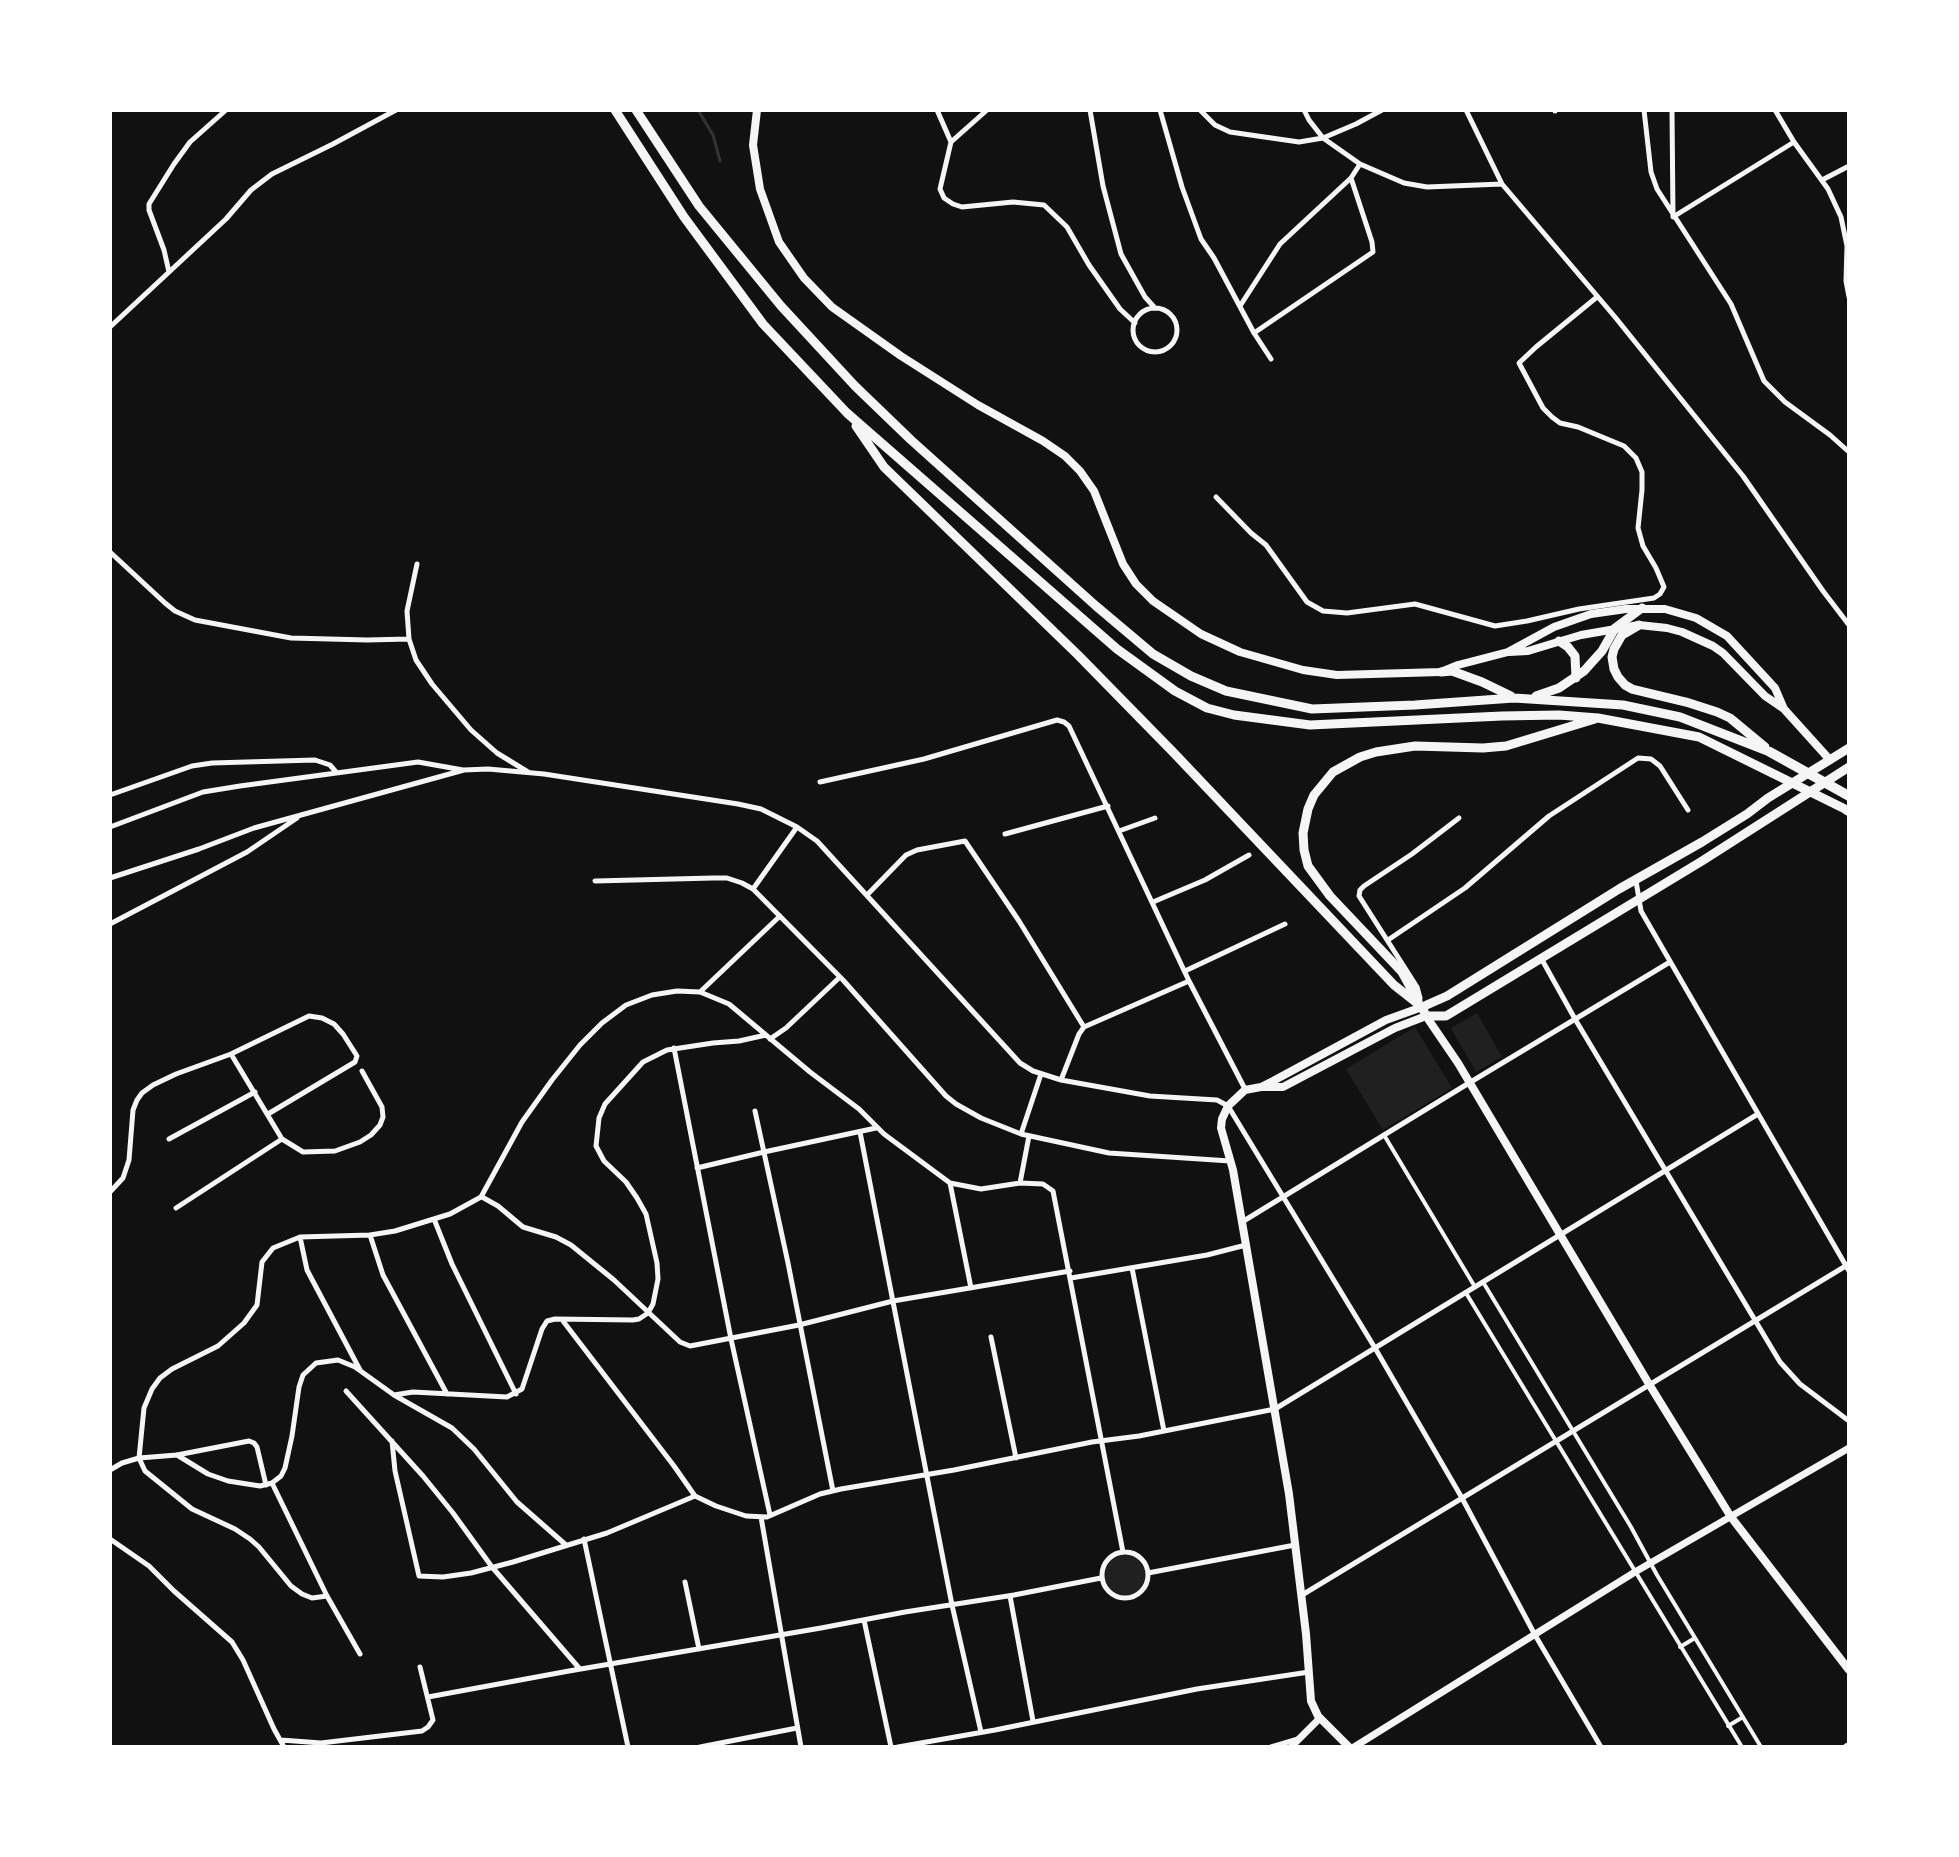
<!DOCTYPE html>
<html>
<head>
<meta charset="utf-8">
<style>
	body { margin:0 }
	#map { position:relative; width:1959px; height:1857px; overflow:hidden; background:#111; font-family:Poppins,sans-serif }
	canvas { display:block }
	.frame { position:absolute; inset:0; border:112px solid #fff; pointer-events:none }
</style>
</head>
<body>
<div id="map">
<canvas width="1959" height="1857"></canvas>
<div class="frame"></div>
</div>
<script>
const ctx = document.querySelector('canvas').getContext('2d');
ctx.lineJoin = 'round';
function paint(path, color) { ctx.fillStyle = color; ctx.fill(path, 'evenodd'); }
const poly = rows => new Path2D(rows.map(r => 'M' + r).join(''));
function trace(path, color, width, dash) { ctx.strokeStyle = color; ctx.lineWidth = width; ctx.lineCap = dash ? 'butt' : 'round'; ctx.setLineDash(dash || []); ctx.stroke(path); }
paint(poly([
	[1477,1013,1502,1057,1476,1072,1451,1028],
	[1415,1027,1452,1088,1383,1130,1346,1069],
	'1105 1575a20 20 0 1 1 40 0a20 20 0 1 1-40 0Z'
]), '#202020');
trace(poly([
	[698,110,713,135,720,161]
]), '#333', 3);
trace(poly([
	[1384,1135,1475,1287],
	[1483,1282,1631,1527,1657,1575,1761,1747],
	[1466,1293,1742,1747],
	[1680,1647,1695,1638],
	[1728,1726,1743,1717]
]), '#f5f5f5', 4);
trace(poly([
	[937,110,951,142,940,189,944,198,953,204,962,207,1013,202,1044,205,1067,227,1089,265,1120,309,1135,323],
	[1090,110,1103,186,1121,254,1145,297,1155,308],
	[1160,110,1182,187,1201,239,1214,258,1254,333,1271,359],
	[1200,110,1215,125,1230,132,1299,142,1323,138,1356,124,1382,110],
	[1304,110,1309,120,1323,138,1360,164,1404,183,1427,187,1502,184],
	[1466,110,1502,184,1615,317,1743,476,1823,591,1849,625],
	[1555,110,1555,111],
	[1644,110,1651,172,1657,189,1731,304,1764,381,1785,402,1830,435,1849,452],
	[1672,110,1673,217,1794,142],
	[1775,110,1794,142,1828,189,1841,217,1847,246,1846,281,1849,297],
	[951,142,987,110],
	[1822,180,1849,166],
	[169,272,164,250,149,210,149,204,174,164,190,142,226,110],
	[1240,306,1280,244,1351,178,1360,164],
	'1133 330a22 22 0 1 1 44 0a22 22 0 1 1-44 0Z',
	[110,327,226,219,251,190,272,174,333,144,396,110],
	[1254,333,1373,252,1372,242,1351,178],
	[1216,497,1251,533,1266,545,1307,602,1323,611,1347,613,1415,604,1495,626,1527,621,1579,609,1654,598,1660,594,1664,587,1656,568,1643,546,1638,528,1642,490,1642,472,1636,458,1624,446,1578,427,1560,423,1552,417,1543,408,1519,363,1536,347,1597,297],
	[110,552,165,603,175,611,195,620,291,638,367,640,409,639],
	[417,564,407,611,409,639,416,660,432,684,471,730,497,753,528,772],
	[820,782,924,759,1057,720,1064,722,1069,726,1189,981,1245,1089],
	[110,795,192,766,212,763,315,760,330,765,336,772],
	[110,827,203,792,240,786,418,762,463,770],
	[1119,831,1155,818],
	[1005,834,1108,806],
	[110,878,199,849,254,828,464,770,488,769,544,774,738,804,761,809,797,827,817,841,1020,1063,1033,1071,1061,1080,1150,1096,1217,1100,1228,1106,1375,1348,1462,1498,1535,1635,1601,1747],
	[595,881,713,878,727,878,742,883,753,889,843,980,946,1096,956,1104,981,1118,1021,1134,1109,1153,1230,1161],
	[1636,881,1641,911,1849,1271],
	[753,889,797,827],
	[867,895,906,855,917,850,965,841,1019,921,1084,1027],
	[1153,902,1205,880,1249,855],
	[110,924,247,852,297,818],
	[1388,940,1465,888,1549,816,1638,758,1651,759,1660,766,1688,810],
	[1541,958,1575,1019,1780,1362,1800,1384,1849,1421],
	[1185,971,1285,924],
	[700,992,780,916],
	[1420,998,1417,987,1359,896,1360,890,1364,886,1412,854,1459,818],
	[770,1039,786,1028,840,977],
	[674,1048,731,1339,770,1515],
	[231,1054,282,1139,303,1152,335,1151,360,1142,371,1135,380,1125,383,1117,382,1107,362,1071],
	[1061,1080,1079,1034,1084,1027,1189,981],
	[755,1111,788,1263,833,1491],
	[860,1132,952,1605,981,1732],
	[1021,1134,1041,1074],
	[169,1139,255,1092],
	[697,1168,764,1152,876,1128],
	[950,1183,971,1288],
	[1020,1183,1029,1136],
	[110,1192,123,1178,129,1160,133,1110,137,1100,142,1093,153,1085,176,1074,231,1054,309,1016,322,1018,334,1024,343,1034,357,1056,355,1062,268,1114],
	[482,1197,498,1206,523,1227,556,1237,571,1245,614,1280,680,1342,690,1346,799,1325,893,1301,1070,1271],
	[176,1208,282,1139],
	[434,1219,452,1264,516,1394],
	[1242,1222,1469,1083,1670,962],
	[370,1235,383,1275,447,1394],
	[300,1237,307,1270,360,1370],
	[1132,1268,1164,1431],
	[1071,1278,1207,1255,1246,1245],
	[563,1321,674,1466,695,1496],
	[991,1337,1016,1458],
	[346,1391,423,1476,453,1513,492,1567,579,1668],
	[394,1395,413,1392,507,1397,522,1389,542,1329,547,1321,555,1319,633,1320,639,1319,648,1313,653,1304,658,1279,657,1263,646,1214,637,1198,626,1182,604,1161,596,1146,599,1118,605,1104,643,1062,667,1050,713,1043,739,1041,766,1035],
	[392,1441,395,1471,419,1576,443,1577,471,1573,513,1562,607,1533,695,1496,716,1506,746,1516,767,1517,820,1494,841,1489,954,1470,1092,1442,1139,1436,1275,1409,1758,1114],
	[177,1455,208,1474,228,1481,260,1486,272,1483,281,1476,285,1468,292,1436,299,1387,303,1375,316,1363,338,1360,355,1367,394,1395,452,1428,474,1449,517,1502,566,1545],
	[110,1470,122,1463,139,1458,177,1455,249,1441,254,1443,257,1447,266,1485],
	[272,1483,327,1596,360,1654],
	[761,1517,801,1747],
	[110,1539,149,1566,174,1591,232,1642,243,1660,274,1729,284,1747],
	[584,1539,628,1747],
	'1102 1575a23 23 0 1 1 46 0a23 23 0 1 1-46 0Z',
	[1148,1573,1295,1545],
	[685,1582,699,1649],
	[1302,1595,1849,1264],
	[327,1596,312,1598,302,1594,291,1586,259,1547,250,1539,235,1529,192,1509,145,1471,139,1458,144,1408,152,1389,160,1378,172,1369,218,1346,244,1323,257,1305,262,1262,273,1248,300,1237,370,1235,395,1231,450,1214,481,1197,522,1122,552,1080,580,1045,602,1023,626,1005,652,995,677,991,700,992,729,1004,810,1072,859,1109,884,1134,950,1183,981,1189,1020,1183,1043,1184,1053,1191,1123,1552],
	[1010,1596,1033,1721],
	[864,1620,891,1747],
	[428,1697,569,1671,821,1628,905,1612,1014,1595,1101,1578],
	[281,1740,321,1743,422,1731,428,1727,433,1720,420,1667],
	[700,1747,797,1728],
	[898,1747,995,1730,1197,1689,1309,1672],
	[1271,1747,1298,1739]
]), '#f5f5f5', 5);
trace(poly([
	[1291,1747,1320,1718],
	[1354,1747,1635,1572,1849,1448]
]), '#f5f5f5', 7);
trace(poly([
	[757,110,753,145,760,189,779,242,804,278,832,307,901,356,978,405,1043,441,1065,456,1080,471,1094,491,1123,564,1136,584,1153,601,1201,634,1240,652,1303,670,1337,675,1441,672,1458,665,1508,652,1554,627,1591,614,1626,609,1665,609,1696,618,1727,636,1775,688,1784,709],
	[1509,652,1528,651,1581,635,1639,625,1667,628,1682,632,1713,646,1723,653,1765,696,1784,709,1830,760],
	[1261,1087,1283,1087,1395,1028,1426,1016,1458,1063,1649,1384,1731,1517,1849,1670],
	[1349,1747,1318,1716,1311,1701,1306,1634,1289,1494,1233,1170,1221,1128,1222,1119,1228,1106,1245,1090,1261,1087,1273,1081,1386,1020,1422,1007],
	[1847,1747,1849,1746]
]), '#f5f5f5', 8);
trace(poly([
	[1849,748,1768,798,1747,814,1702,842,1619,889,1447,996,1422,1007,1426,1016,1446,1016,1702,861,1849,767]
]), '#f5f5f5', 9);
trace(poly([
	[615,110,684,217,763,324,847,413,1117,649,1175,691,1207,708,1234,715,1310,725,1502,716,1559,715,1598,718,1699,737,1847,810],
	[636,110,699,206,781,306,855,386,911,440,1096,606,1153,654,1191,676,1226,691,1312,709,1415,705,1514,698,1623,705,1680,717,1770,752],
	[856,426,884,467,1078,655,1173,752,1394,985,1422,1007],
	[1639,625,1622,635,1614,649,1612,657,1614,669,1618,677,1625,685,1632,689,1686,702,1717,712,1730,718,1765,747],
	[1559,641,1568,647,1575,656,1576,678],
	[1441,672,1452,671,1482,682,1511,696],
	[1536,696,1559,688,1584,671,1602,651,1615,628,1642,608],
	[1418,1001,1402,972,1330,896,1308,866,1304,850,1303,833,1308,809,1314,795,1333,772,1360,757,1376,752,1415,746,1483,748,1506,746,1595,719]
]), '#f5f5f5', 9);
trace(poly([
	[1770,752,1849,796],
	[1847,810,1849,811]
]), '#f5f5f5', 10);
</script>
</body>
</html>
